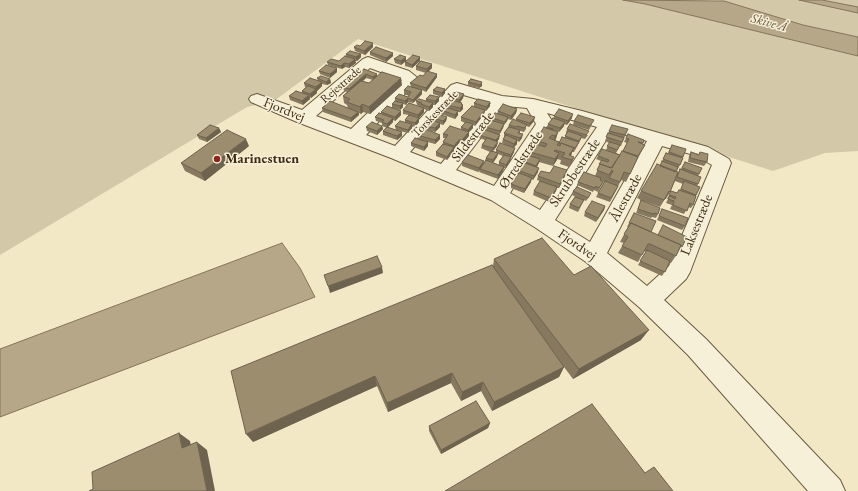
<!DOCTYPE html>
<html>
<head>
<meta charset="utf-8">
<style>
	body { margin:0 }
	canvas { display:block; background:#f2e8c5 }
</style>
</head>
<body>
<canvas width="858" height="491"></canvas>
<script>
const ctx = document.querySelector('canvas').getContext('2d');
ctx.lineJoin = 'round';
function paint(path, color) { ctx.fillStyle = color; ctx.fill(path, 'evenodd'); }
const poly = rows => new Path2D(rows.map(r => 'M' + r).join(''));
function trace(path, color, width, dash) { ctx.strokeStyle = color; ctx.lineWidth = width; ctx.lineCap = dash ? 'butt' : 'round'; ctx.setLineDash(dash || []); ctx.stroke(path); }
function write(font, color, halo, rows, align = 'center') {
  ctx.font = font + ' "EB Garamond",serif'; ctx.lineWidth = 3; ctx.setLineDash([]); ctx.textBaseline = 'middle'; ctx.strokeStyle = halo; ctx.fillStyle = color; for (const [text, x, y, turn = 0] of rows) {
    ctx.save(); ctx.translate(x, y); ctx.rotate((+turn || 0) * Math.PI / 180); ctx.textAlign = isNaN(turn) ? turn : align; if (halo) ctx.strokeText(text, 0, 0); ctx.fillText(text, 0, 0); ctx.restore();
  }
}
paint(poly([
	[0,0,623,0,645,4,858,56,858,151,825,153,773,171,358,39,274,101,247,107,0,255],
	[718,0,858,0,858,37,803,25]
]), '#d3c8a7');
const water = poly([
	[623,0,724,1,803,25,858,37,858,56,645,4,623,0],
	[799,0,822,0,858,7,858,13,799,0],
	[282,243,300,268,315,297,0,417,0,349,282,243]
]);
paint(water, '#b5a788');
trace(water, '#857559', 1);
const minor = poly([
	[368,57,409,71,419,79,366,135,395,146,451,85,457,83,502,96,533,99,582,111,708,147,729,159,731,163,690,272,686,279,664,300,706,339,840,480,845,491,808,491,688,355,639,307,586,262,536,228,491,200,391,158,297,122,251,102,249,99,251,96,257,94,302,110,363,59,368,57],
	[370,68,402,80,351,129,316,116,370,68],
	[460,94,491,103,441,164,410,152,460,94],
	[505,106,527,108,536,124,494,186,456,170,505,106],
	[547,113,597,127,540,210,510,193,554,124,547,113],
	[612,131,647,141,590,242,555,220,612,131],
	[662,146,694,155,712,165,669,266,647,286,607,253,662,146]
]);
trace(minor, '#6b5a3f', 2);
paint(minor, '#f7f0d9');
paint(poly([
	[360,46,373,47,365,55,355,51,354,47],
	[370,52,393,53,393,56,386,62,370,55],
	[346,54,361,54,361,57,357,61,355,61,356,63,349,68,345,67,342,69,328,65,327,62,339,61,346,56],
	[406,57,406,61,401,65,395,63,394,59],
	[420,57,420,61,412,68,405,66,405,62],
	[432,64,432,68,428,71,437,77,426,92,422,90,422,94,413,103,408,102,406,105,403,104,403,107,400,110,392,108,392,104,395,101,395,98,408,97,409,96,404,94,404,90,411,87,410,83,423,76,426,73,416,70,416,66],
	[364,69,377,74,377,76,402,85,370,114,363,112,361,114,359,113,359,115,351,122,323,112,322,108,348,108,347,105,344,103,343,96,347,92,344,91,343,87],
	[366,78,373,80,369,83,363,81],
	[319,71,337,72,330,78,320,74],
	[317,78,330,79,331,83,327,85,322,84,322,86,317,91,317,93,311,98,310,97,310,99,303,105,290,100,289,96,302,93,302,91,306,87,305,87,304,83,318,81],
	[471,79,482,86,479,88,468,86,468,82],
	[445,89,445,93,442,97,433,94,433,90],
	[464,94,463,98,460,102,462,103,462,105,463,105,463,109,460,112,458,112,458,115,455,119,441,114,441,110,446,108,447,105,451,100,451,98],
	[426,99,439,101,435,105,433,105,433,107,429,111,424,109,424,112,419,118,419,122,415,127,412,126,412,128,408,133,396,130,395,126,405,122,405,120,409,115,403,114,403,110,421,107,417,105,416,101,426,101],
	[490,102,490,106,486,111,485,111,484,114,475,126,473,125,473,128,469,132,469,136,462,144,459,143,454,149,454,151,447,160,436,156,436,152,443,144,443,142,445,138,443,138,443,134,461,130,461,127,465,123,461,121,461,117,474,107,474,103],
	[517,109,516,113,511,120,508,119,507,121,504,125,503,128,499,135,499,139,497,142,497,146,493,151,496,152,496,150,514,152,511,158,510,161,506,168,504,168,503,171,498,179,479,172,480,170,478,172,462,166,462,162,484,163,485,161,486,158,490,152,481,148,482,145,485,140,479,138,479,135,485,130,485,127,492,120,492,118,497,114,498,111],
	[498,154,503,156,499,162,499,165,493,163,497,157],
	[401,111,401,115,395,121,393,120,393,122,388,127,402,136,397,140,383,135,383,131,387,128,382,126,383,129,377,135,367,131,366,127,382,126,382,123,376,121,375,117,381,114,381,112],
	[554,116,572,118,567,125,564,124,564,126,559,132,553,130,558,132,555,141,559,142,565,137,567,133,566,133,567,129,588,135,585,139,581,138,574,152,572,152,571,156,574,157,571,164,569,167,560,164,561,160,557,159,553,166,539,162,537,167,538,172,533,180,531,179,531,182,524,193,511,188,511,184,518,174,516,174,517,170,523,161,530,156,530,152,534,146,536,140,547,127,548,124,554,118],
	[447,117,446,121,443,125,440,124,440,127,435,132,429,130,440,135,440,139,435,144,417,139,428,142,428,146,424,151,411,146,411,143,417,138,417,135,426,129,426,126,433,121,433,118],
	[516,119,534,121,529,127,526,126,526,129,524,132,520,131,520,133,522,138,519,142,517,141,517,144,513,148,502,143,503,139,505,137,504,137,504,133,508,127,509,125,516,121],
	[574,121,592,124,589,130,573,125],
	[219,128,221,132,207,142,199,139,197,135],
	[628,129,621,146,620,146,616,153,620,155,623,151,627,143,624,142,628,134,645,145,637,160,626,182,621,180,617,189,610,202,596,197,604,182,600,180,603,182,598,192,594,190,593,192,577,185,578,182,595,176,601,161,596,159,598,156,606,150,609,143,605,141,609,131],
	[672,145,683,157,680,165,676,172,678,173,680,169,681,169,685,162,702,168,698,176,698,184,697,186,700,187,696,196,693,205,691,208,688,207,684,214,670,209,672,205,666,203,668,199,667,199,671,191,677,193,679,190,680,190,683,184,675,181,670,192,666,199,665,199,660,207,644,201,658,214,656,218,652,217,651,218,636,213,641,200,637,198,641,191,660,166,666,153,668,153],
	[249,146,205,181,185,171,181,163],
	[691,152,699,154,700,152,707,162,704,166,688,162,689,156],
	[567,170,566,174,559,188,557,188,556,191,549,202,533,195,534,191,540,181,537,180,538,176],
	[573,191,589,197,586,201,584,200,578,212,569,208,570,204,576,197,572,195],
	[605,206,604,210,596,222,584,216,585,212],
	[662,209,685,226,682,230,657,220],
	[634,213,651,232,682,247,679,251,671,263,670,263,662,276,638,265,646,252,644,251,638,262,618,253,624,243,620,242,628,227,627,227],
	[494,259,574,275,641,340,573,379,564,367,559,377,492,411,481,391,461,401,451,383,388,412,377,386,253,442,493,266],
	[490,423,488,428,441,454,429,431,429,426]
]), '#86795f');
paint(poly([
	[373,43,373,47,365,55,364,51],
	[393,53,393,56,386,62,386,58],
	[361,54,361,57,357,61,356,57],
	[406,57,406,61,401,65,401,61],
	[420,57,420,61,412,68,412,65],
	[355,59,356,63,349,68,349,64],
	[344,63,345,67,342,69,341,66],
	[432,64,432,68,427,73,427,69],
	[337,68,337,72,330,78,330,74],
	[366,74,366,78,349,93,349,89],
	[377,74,377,77,374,80,373,77],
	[437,74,437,77,426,92,426,88],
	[401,78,402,85,370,114,369,107],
	[330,79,331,83,327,85,326,82],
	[322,82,322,86,317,91,317,93,311,98,310,94,316,89,316,87],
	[482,82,482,86,479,88,480,85],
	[445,89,445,93,442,97,442,93],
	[422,90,422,94,413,103,413,100],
	[464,94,463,98,459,104,459,100],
	[309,95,310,99,303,105,302,101],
	[439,97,439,101,435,105,435,101],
	[408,98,408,102,406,105,405,101],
	[490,102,490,106,486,111,487,107],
	[403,103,403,107,400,110,400,106],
	[433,103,433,107,429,111,429,107],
	[462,103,462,107,463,105,463,109,460,112,460,108],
	[362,104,363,112,361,114,360,107],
	[424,108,424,112,418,119,418,115],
	[517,109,516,113,511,120,511,116],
	[485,110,484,114,475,126,476,122],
	[401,111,401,115,395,121,395,117],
	[458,111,458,115,455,119,455,115],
	[358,112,359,115,351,122,351,118],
	[573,114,572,118,567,125,568,121],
	[447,117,446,121,443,125,443,121],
	[508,117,507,121,504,125,505,122],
	[535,117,534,121,529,127,530,123],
	[393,118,393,122,387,128,387,124],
	[419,118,419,122,415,127,415,123],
	[565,122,564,126,559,132,560,128],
	[440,123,440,127,435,132,435,128],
	[412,124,412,128,408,133,408,130],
	[473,124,473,128,468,133,468,130],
	[504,124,503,128,499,135,500,131],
	[382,126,383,129,377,135,377,131],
	[219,128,221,132,207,142,206,138],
	[402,132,402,136,397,140,397,136],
	[469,132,469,136,462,144,462,140],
	[558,132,556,139,553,143,555,136],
	[523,134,522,138,519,142,520,138],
	[440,135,440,139,435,144,435,140],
	[500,135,499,139,495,144,496,140],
	[582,136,581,139,574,152,579,141],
	[246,139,249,146,205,181,201,173],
	[459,140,459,143,454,149,454,151,447,160,447,157,454,148,454,146],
	[517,140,517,144,513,148,514,144],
	[428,142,428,146,424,151,424,147],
	[498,142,497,146,492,152,493,148],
	[515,148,514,152,511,158,510,161,506,168,506,165,510,158,511,155],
	[574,148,571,155,569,159,569,155],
	[498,153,497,157,492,164,493,160],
	[559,153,557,160,553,166,555,159],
	[574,157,571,164,569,167,572,160],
	[540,159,539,163,535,170,536,166],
	[484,161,483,165,480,169,478,172,479,168],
	[504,167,503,171,498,179,498,175],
	[539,168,538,172,533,180,534,176],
	[567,170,566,174,559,188,560,184],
	[532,178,531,182,524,193,525,189],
	[557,187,556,191,549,202,551,198],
	[605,206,604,210,596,222,598,218],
	[382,267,383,273,330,293,328,286],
	[649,330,641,340,573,379,579,369],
	[564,367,559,377,492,411,494,402],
	[452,373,451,383,388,412,387,403],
	[375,376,377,386,253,442,246,434],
	[483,382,481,391,461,401,462,392],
	[490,423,488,428,441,454,441,450],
	[179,433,190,441,193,456,182,448],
	[197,442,207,450,215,491,207,491]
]), '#6d634e');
const building = poly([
	[365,41,373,43,364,51,354,47,357,45,360,46,365,41],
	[376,47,393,53,386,58,370,52,376,47],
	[350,51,361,54,356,57,346,54,350,51],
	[400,55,406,57,401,61,394,59,400,55],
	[413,55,420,57,412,65,405,62,413,55],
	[345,56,355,59,349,64,344,63,341,66,327,62,331,59,339,61,345,56],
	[421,61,432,64,427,69,416,66,421,61],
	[326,65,337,68,330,74,319,71,326,65],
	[364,69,377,74,373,77,366,74,349,89,343,87,364,69],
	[427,71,437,74,426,88,410,83,420,75,423,76,427,71],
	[382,72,401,78,369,107,362,104,360,107,347,102,350,99,343,96,361,81,369,83,382,72],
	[321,76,330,79,326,82,317,78,321,76],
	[310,78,322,82,316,87,304,83,310,78],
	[471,79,482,82,480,85,468,82,471,79],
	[308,86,316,89,310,94,302,91,308,86],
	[408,86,422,90,413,100,408,98,405,101,395,98,399,94,408,97,411,92,404,90,408,86],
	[437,87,445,89,442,93,433,90,437,87],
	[296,91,309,95,302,101,289,96,296,91],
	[456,92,464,94,459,100,451,98,456,92],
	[430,95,439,97,435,101,426,99,430,95],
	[419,99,433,103,429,107,421,104,422,103,416,101,419,99],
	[478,99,490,102,487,107,474,103,478,99],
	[451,100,462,103,461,104,463,105,460,108,447,105,451,100],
	[330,101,358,112,351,118,322,108,330,101],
	[395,101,403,103,400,106,392,104,395,101],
	[409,103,424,108,418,115,403,110,409,103],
	[503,104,517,109,511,116,498,111,503,104],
	[387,106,401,111,395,117,381,112,387,106],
	[472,106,485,110,476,122,461,117,472,106],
	[444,107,458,111,455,115,441,110,444,107],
	[559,109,573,114,568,121,554,116,559,109],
	[379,113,393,118,387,124,382,122,384,120,375,117,379,113],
	[495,113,508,117,505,122,492,118,495,113],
	[521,113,535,117,530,123,516,119,521,113],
	[437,114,447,117,443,121,433,118,437,114],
	[409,115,419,118,415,123,405,120,409,115],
	[578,115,594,120,590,126,574,121,578,115],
	[553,118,565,122,560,128,548,124,553,118],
	[513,119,527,125,524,128,517,126,516,127,509,125,513,119],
	[431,120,440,123,435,128,426,126,431,120],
	[490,120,504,124,500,131,485,127,490,120],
	[400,121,412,124,408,130,395,126,400,121],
	[372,122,382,126,377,131,366,127,372,122],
	[466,122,473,124,468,130,461,127,466,122],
	[570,124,589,131,586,135,567,129,570,124],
	[210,125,219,128,206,138,197,135,210,125],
	[612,125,628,129,625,135,609,131,612,125],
	[450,126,469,132,462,140,459,140,454,146,443,142,448,135,443,134,450,126],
	[387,127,402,132,397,136,383,131,387,127],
	[509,127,520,130,518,133,523,134,520,138,504,133,509,127],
	[544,127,558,132,555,136,552,135,549,138,559,142,557,145,560,146,561,143,574,148,569,155,574,157,572,160,562,157,565,153,555,150,554,151,559,153,555,159,530,152,536,144,545,147,547,144,536,140,544,127],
	[547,127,553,129,553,130,546,128,547,127],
	[423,128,440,135,435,140,417,135,423,128],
	[483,129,500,135,496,140,479,135,483,129],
	[227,130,246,139,201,173,181,163,227,130],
	[568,131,582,136,579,141,565,136,568,131],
	[608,133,624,138,622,142,606,137,608,133],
	[628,134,644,140,643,143,638,142,645,145,638,156,623,151,629,139,626,138,628,134],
	[506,135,517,140,514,144,503,139,506,135],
	[562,137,579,142,575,148,561,143,561,144,559,143,562,137],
	[415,138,428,142,424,147,411,143,415,138],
	[487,138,498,142,493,148,482,145,487,138],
	[610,142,620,145,617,150,607,146,610,142],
	[500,143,515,148,511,155,496,150,500,143],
	[443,144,454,147,447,157,436,152,443,144],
	[672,145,686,149,683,157,669,152,672,145],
	[602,149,620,155,611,168,600,164,599,164,602,160,608,162,609,160,598,156,602,149],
	[491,151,498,153,493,160,486,158,491,151],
	[622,151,638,157,630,174,624,172,620,182,609,178,613,171,612,170,609,175,597,170,600,164,612,168,622,151],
	[691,152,699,155,700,152,708,154,707,162,690,158,691,152],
	[666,153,683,158,680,165,663,159,666,153],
	[468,155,484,161,479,168,462,162,468,155],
	[504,155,511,157,506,165,499,162,504,155],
	[527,155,540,159,536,166,523,161,527,155],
	[486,160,504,167,498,175,480,169,486,160],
	[662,161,678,167,676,172,660,166,662,161],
	[522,162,539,168,534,176,517,170,522,162],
	[685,162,702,168,699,174,682,168,685,162],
	[657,164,678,172,670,192,669,191,664,200,641,191,657,164],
	[554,166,567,170,560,184,538,176,541,171,550,173,554,166],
	[680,169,701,177,698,184,677,177,680,169],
	[584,172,601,178,600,180,603,182,599,188,596,186,595,188,578,182,584,172],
	[519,173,532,178,525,189,511,184,519,173],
	[540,181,557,187,551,198,534,191,540,181],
	[605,181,618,186,611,198,598,193,605,181],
	[684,181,700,187,696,195,681,189,684,181],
	[577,187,591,193,588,198,573,191,577,187],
	[679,190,696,196,693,205,690,203,687,211,673,205,674,201,668,199,670,196,675,199,676,197,669,195,671,191,677,193,679,190],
	[575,197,584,200,579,208,570,204,575,197],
	[641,200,660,208,658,214,654,213,653,214,638,209,641,200],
	[592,201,605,206,598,218,585,212,592,201],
	[662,209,688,218,685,226,659,216,662,209],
	[634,213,656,221,651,232,631,223,630,224,629,223,634,213],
	[631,223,681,245,676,256,650,244,648,244,642,255,622,246,628,237,624,234,631,223],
	[663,225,687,237,682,247,681,247,681,245,658,235,663,225],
	[542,238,574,275,591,266,649,330,579,369,494,259,542,238],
	[647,250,670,261,665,272,640,261,647,250],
	[377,256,382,267,328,286,324,275,377,256],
	[492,265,564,367,494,402,483,382,462,392,452,373,387,403,375,376,246,434,231,371,492,265],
	[476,401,490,423,441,450,429,426,476,401],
	[592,404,645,473,654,467,673,491,445,491,592,404],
	[179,433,182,448,197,442,207,491,89,491,93,489,92,472,179,433]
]);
paint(building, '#9c8d6f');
trace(building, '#6d634e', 1);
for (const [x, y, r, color] of [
	[217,159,4,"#8f2418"]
]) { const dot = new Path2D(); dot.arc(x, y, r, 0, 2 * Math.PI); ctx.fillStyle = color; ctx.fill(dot); trace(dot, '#f7f0d9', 1.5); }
write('12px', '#3e2a12', '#f7f0d9', [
	["Rejestræde",341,85,-41],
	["Torskestræde",435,114,-46]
]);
write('italic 13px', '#625035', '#f7f0d9', [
	["Skive Å",769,23,15]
]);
write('14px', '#3e2a12', '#f7f0d9', [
	["Fjordvej",284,110,22],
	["Sildestræde",473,137,-52],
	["Ørredstræde",521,160,-56],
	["Skrubbestræde",575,173,-56],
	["Ålestræde",626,198,-61],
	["Laksestræde",697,225,-68],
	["Fjordvej",577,245,35]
]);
write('bold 14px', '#3e2a12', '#f7f0d9', [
	["Marinestuen",225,159]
], 'left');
</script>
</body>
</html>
